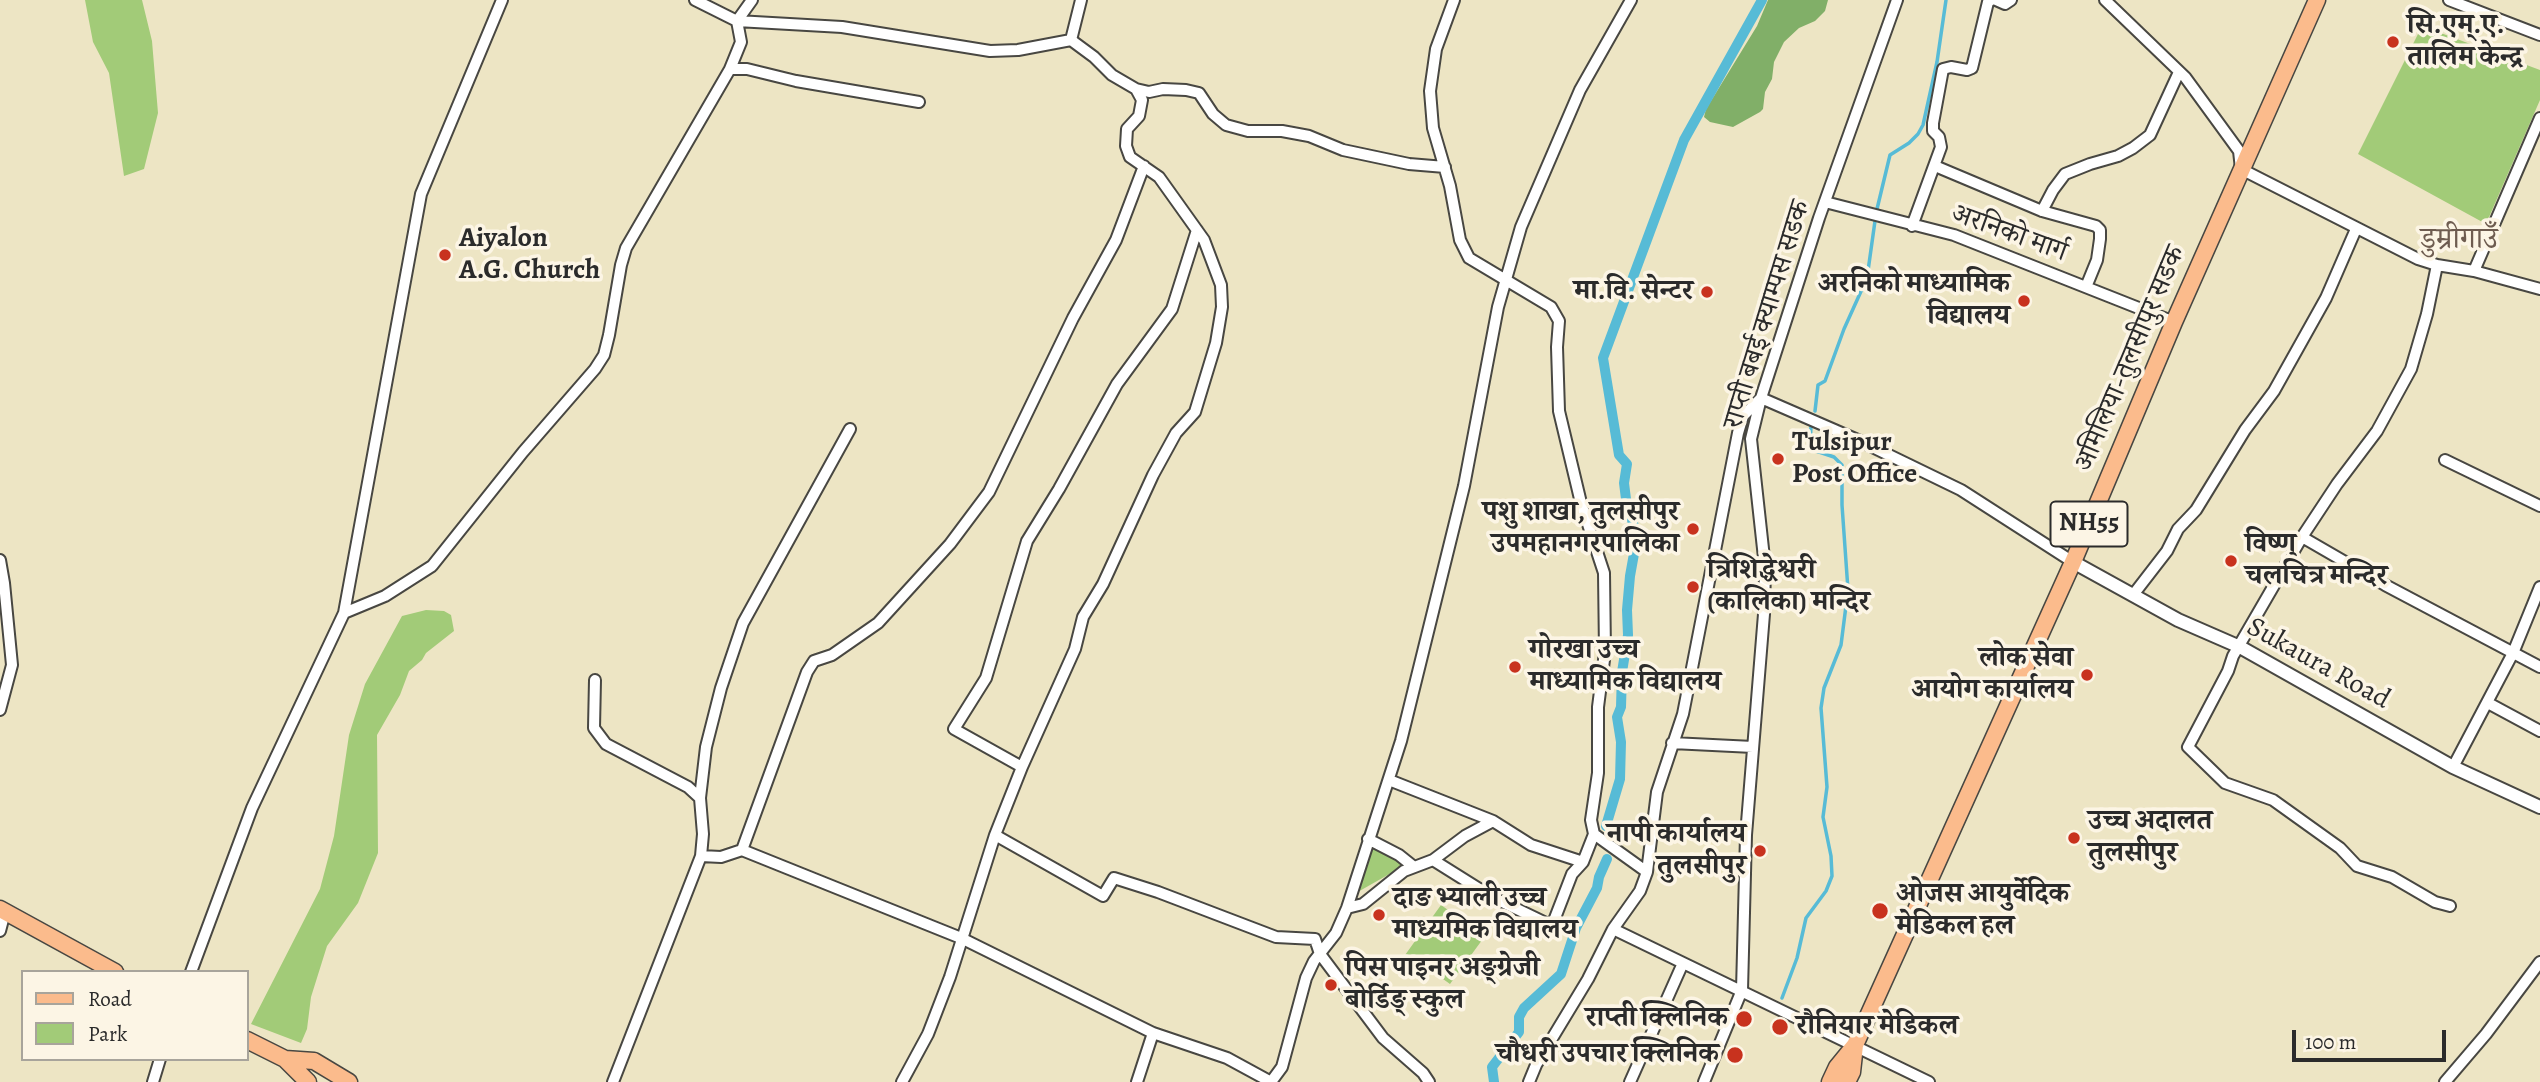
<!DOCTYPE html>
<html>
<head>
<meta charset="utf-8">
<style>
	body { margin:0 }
	#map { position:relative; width:2540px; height:1082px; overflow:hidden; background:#ede5c4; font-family:Alegreya,serif }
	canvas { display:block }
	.legend { position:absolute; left:21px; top:970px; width:228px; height:91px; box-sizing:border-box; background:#fcf5e5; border:2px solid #a8a49b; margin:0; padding:9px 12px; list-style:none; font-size:21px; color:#2b2b2b }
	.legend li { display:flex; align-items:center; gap:14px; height:35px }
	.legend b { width:35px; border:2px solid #a8a49b }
	.scale { position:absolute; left:2292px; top:1030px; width:154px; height:32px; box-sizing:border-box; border:4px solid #2b2b2b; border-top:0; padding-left:9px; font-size:21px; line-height:24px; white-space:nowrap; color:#2b2b2b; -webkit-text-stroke:5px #fcf5e5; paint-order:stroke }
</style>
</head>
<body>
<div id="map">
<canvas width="2540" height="1082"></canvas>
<ul class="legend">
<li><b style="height:9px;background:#fbbb8c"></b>Road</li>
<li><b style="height:19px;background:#a2cb78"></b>Park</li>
</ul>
<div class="scale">100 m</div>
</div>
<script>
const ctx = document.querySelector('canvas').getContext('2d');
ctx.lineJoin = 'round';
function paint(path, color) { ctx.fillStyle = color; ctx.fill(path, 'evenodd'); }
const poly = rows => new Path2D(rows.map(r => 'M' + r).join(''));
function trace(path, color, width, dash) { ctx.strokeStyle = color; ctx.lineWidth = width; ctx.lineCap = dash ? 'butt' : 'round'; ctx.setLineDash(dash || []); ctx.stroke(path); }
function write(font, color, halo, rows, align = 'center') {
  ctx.font = font + ' Alegreya,"Noto Serif Devanagari",serif'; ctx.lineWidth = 7; ctx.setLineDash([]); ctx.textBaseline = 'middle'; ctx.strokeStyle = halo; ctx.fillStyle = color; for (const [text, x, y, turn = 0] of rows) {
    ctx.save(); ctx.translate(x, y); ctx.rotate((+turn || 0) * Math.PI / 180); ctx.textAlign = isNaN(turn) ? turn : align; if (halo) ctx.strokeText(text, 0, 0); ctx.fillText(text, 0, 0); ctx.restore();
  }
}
paint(poly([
	[85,0,142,0,152,41,158,113,144,169,124,176,109,73,93,42],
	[2422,26,2540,70,2540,100,2486,224,2358,154],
	[426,610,444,611,451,615,454,631,426,653,422,660,409,671,400,695,377,735,378,853,358,903,327,946,311,997,307,1029,301,1043,251,1024,320,889,334,836,349,735,365,684,402,616],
	[1373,846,1407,864,1356,893],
	[1441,905,1485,936,1450,984,1422,964,1415,973,1400,962]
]), '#a2cb78');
paint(poly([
	[1768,0,1828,0,1825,11,1815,21,1799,28,1784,42,1774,62,1772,79,1765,92,1763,109,1760,112,1733,127,1710,122,1704,117,1706,109,1757,26]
]), '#81af68');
trace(poly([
	[1877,209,1890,155,1909,143,1918,134,1923,125,1937,62,1946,0],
	[1815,411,1818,385,1825,381,1844,329,1867,278,1875,221],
	[1782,998,1797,958,1806,918,1826,891,1832,876,1831,856,1823,817,1827,787,1821,708,1824,688,1841,645,1848,590,1842,505,1842,465,1834,457,1810,449,1811,426]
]), '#57bbd6', 3.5);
trace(poly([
	[1606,826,1620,779,1621,742,1617,717,1621,707,1622,672,1628,635,1627,610,1630,576,1637,537,1626,499,1624,483,1627,464,1619,455,1603,358,1684,140,1762,0],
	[1494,1082,1492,1067,1519,1032,1519,1017,1524,1008,1561,974,1576,928,1597,888,1599,877,1607,859]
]), '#57bbd6', 10);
const minor = poly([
	[695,0,737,21,842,27,990,51,1018,50,1071,40,1094,57,1112,75,1136,89,1149,92,1163,89,1186,90,1199,93,1213,114,1226,125,1248,131,1282,131,1309,136,1343,150,1409,164,1445,167],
	[1454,0,1436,49,1430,91,1433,128,1450,186,1460,240,1469,258,1551,307,1559,321,1557,347,1559,411,1581,503,1604,573,1605,652,1598,707,1598,773,1591,820,1594,834,1647,872],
	[1996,0,2005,4,2011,0],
	[2105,0,2185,77,2239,151,2241,169,2418,259,2437,265,2474,271,2540,289],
	[2449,0,2540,35],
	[1071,40,1081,0],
	[730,69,747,69,796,81,919,102],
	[1935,166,2042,211,2096,226,2100,230,2100,239,2097,260,2086,287],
	[1825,202,1954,235,2174,322],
	[2042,211,2053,190,2065,174,2090,164,2118,156,2133,148,2150,135,2179,72],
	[1912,226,1941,147,1939,137,1933,131,1933,123,1943,69,1951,67,1967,70,1972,68,1988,2,1991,0],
	[2437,265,2427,314,2411,369,2377,431,2337,484,2302,537,2233,656,2228,671,2188,747,2225,783,2273,800,2340,848,2357,866,2392,877,2435,902,2450,906],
	[2474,271,2540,118],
	[2445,460,2540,506],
	[2302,537,2385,585,2540,667],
	[0,560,4,583,12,665,0,710],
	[2133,595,2167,551,2178,529,2196,510,2245,430,2274,391,2326,298,2356,229],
	[344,613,385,596,432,566,523,452,595,369,604,355,609,335,621,265,626,248,730,69,741,42,737,21,752,0],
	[595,680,594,728,606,744,688,787,700,798,703,834,701,856],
	[2488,703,2540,731],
	[1672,743,1753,747],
	[1022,767,954,729,986,678,1027,541,1059,489,1117,384,1172,309,1197,230],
	[2453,767,2513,653,2540,587],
	[1389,780,1493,821,1531,845,1583,862,1594,834],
	[700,798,706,747,721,688,743,623,850,429],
	[995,835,1103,896,1114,878,1158,892,1276,937,1315,939,1320,954,1383,1038,1423,1073,1429,1082],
	[1368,839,1399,855,1414,867],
	[742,850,961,938,1153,1033,1227,1058,1271,1082],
	[1433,860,1492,897,1548,924,1552,923,1555,918,1572,874,1583,862],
	[1347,908,1363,904,1404,871,1433,860,1465,836,1493,821],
	[1613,929,1929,1082],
	[0,931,5,912],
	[191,972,252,808,344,613,421,194,502,0],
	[153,1082,160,1059],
	[613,1082,701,856,721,857,742,850,807,672,814,661,832,655,878,623,950,544,989,492,1073,318,1116,240,1144,166],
	[902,1082,928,1034,950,977,995,835,1022,767,1075,649,1083,617,1103,584,1153,475,1176,433,1195,412,1216,343,1222,307,1221,285,1204,240,1159,177,1130,157,1126,146,1127,129,1139,116,1142,100,1136,89],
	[1137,1082,1153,1033],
	[1271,1082,1282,1067,1306,978,1314,961,1336,933,1347,908,1401,741,1464,486,1498,307,1521,227,1580,90,1631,0],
	[1529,1082,1536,1065,1588,979,1613,929,1640,891,1647,872,1657,792,1683,714,1738,433,1743,416,1761,398,1860,441,1961,490,2073,562],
	[1630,1082,1683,963],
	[1704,1082,1742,990,1746,835,1764,614,1765,567,1751,439,1761,398,1819,218,1897,0],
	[2445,1082,2486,1034,2540,962]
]);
const tertiary = poly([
	[2073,562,2178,620,2240,647,2453,767,2540,807]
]);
const primary = poly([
	[0,909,115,972],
	[247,1040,285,1059,308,1082],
	[285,1059,314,1061,349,1082],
	[1830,1082,1837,1067,1855,1045,2073,562,2174,322,2317,0],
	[1847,1082,1852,1072,1855,1045]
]);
trace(minor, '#484742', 14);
trace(tertiary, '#484742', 16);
trace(primary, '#484742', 19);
trace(minor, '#fff', 10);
trace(tertiary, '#fff', 12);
trace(primary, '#fbbb8c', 16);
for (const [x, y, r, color] of [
	[2393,42,7,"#c8321e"],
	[445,255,7,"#c8321e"],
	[1707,292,7,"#c8321e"],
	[2024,301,7,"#c8321e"],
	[1778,459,7,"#c8321e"],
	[1693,529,7,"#c8321e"],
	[2231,561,7,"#c8321e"],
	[1693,587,7,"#c8321e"],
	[1515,667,7,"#c8321e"],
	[2087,675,7,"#c8321e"],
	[2074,838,7,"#c8321e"],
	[1760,851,7,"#c8321e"],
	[1880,911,9,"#c8321e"],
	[1379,915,7,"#c8321e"],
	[1331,985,7,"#c8321e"],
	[1744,1019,9,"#c8321e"],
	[1780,1027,9,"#c8321e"],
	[1735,1055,9,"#c8321e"]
]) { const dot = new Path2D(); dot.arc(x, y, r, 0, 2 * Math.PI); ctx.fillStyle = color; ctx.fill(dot); trace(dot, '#fcf5e5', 2.5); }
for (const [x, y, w] of [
	[2089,524,77]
]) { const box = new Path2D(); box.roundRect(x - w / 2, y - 22.5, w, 45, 5); ctx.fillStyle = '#fcf5e5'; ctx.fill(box); trace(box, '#2b2b2b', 2); }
write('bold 26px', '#2b2b2b', null, [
	["NH55",2089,524]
]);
write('bold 28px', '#2b2b2b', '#fcf5e5', [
	["सि.एम्.ए.",2407,26],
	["तालिम केन्द्र",2407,58],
	["Aiyalon",459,239],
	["A.G. Church",459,271],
	["अरनिको माध्यामिक",2010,285,"right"],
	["विद्यालय",2010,317,"right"],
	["मा.वि. सेन्टर",1693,292,"right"],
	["Tulsipur",1792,443],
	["Post Office",1792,475],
	["पशु शाखा, तुलसीपुर",1679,513,"right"],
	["उपमहानगरपालिका",1679,545,"right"],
	["विष्णु",2245,545],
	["चलचित्र मन्दिर",2245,577],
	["त्रिशिद्धेश्वरी",1707,571],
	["(कालिका) मन्दिर",1707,603],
	["गोरखा उच्च",1529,651],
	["माध्यामिक विद्यालय",1529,683],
	["लोक सेवा",2073,659,"right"],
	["आयोग कार्यालय",2073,691,"right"],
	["उच्च अदालत",2088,822],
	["तुलसीपुर",2088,854],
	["नापी कार्यालय",1746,835,"right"],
	["तुलसीपुर",1746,867,"right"],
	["ओजस आयुर्वेदिक",1896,895],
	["मेडिकल हल",1896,927],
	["दाङ भ्याली उच्च",1393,899],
	["माध्यमिक विद्यालय",1393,931],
	["पिस पाइनर अङ्‍ग्रेजी",1345,969],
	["बोर्डिङ् स्कुल",1345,1001],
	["राप्ती क्लिनिक",1728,1019,"right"],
	["रौनियार मेडिकल",1796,1027],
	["चौधरी उपचार क्लिनिक",1719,1055,"right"]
], 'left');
write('28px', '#2b2b2b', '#fcf5e5', [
	["अरनिको मार्ग",2009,234,20],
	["राप्ती बबई क्याम्पस सडक",1768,315,-73],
	["अमिलिया-तुलसीपुर सडक",2131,359,-67],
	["Sukaura Road",2318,664,29]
]);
write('30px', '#6e5c50', '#fcf5e5', [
	["डुम्रीगाउँ",2459,241]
]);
</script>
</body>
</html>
